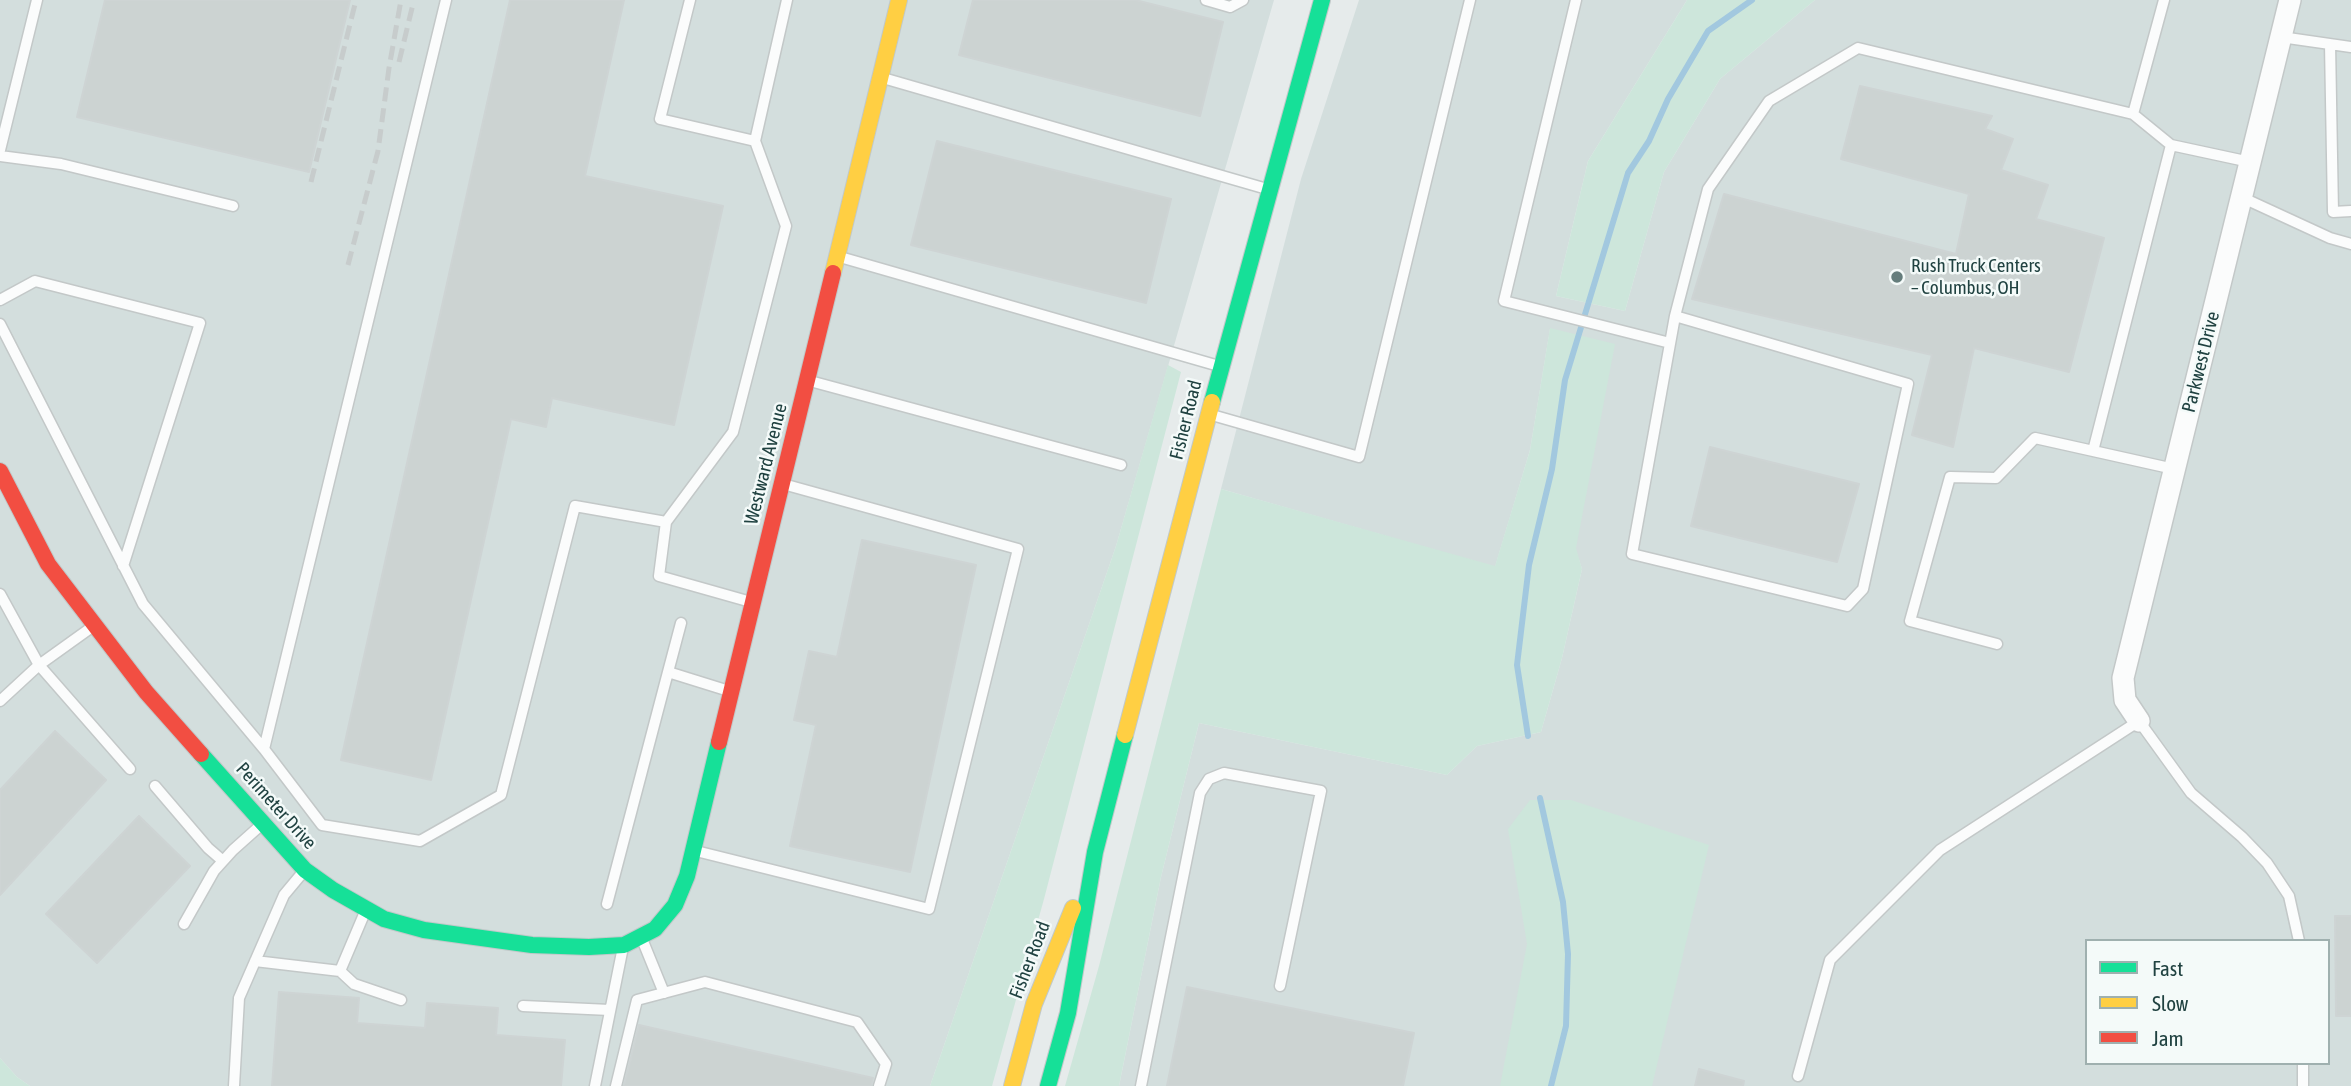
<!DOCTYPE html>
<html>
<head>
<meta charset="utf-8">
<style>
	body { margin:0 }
	#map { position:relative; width:2351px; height:1086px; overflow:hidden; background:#e6ebeb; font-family:"Asap Condensed",sans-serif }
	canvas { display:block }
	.legend { position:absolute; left:2085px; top:939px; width:245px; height:126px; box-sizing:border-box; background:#f4faf9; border:2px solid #9fb0af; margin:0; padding:9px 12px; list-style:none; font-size:21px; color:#204241 }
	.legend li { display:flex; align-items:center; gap:14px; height:35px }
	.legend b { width:35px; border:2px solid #9fb0af }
</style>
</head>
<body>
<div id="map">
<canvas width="2351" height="1086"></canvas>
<ul class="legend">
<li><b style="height:9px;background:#16e098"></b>Fast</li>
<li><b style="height:9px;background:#ffcf43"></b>Slow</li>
<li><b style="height:9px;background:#f24e42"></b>Jam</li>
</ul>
</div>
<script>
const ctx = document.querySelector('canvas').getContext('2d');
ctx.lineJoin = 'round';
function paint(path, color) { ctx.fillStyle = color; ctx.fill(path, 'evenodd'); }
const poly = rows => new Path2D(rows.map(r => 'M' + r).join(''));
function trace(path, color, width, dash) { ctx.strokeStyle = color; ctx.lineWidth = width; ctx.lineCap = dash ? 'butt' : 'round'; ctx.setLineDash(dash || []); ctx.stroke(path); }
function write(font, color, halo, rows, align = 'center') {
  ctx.font = font + ' "Asap Condensed",sans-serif'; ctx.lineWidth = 5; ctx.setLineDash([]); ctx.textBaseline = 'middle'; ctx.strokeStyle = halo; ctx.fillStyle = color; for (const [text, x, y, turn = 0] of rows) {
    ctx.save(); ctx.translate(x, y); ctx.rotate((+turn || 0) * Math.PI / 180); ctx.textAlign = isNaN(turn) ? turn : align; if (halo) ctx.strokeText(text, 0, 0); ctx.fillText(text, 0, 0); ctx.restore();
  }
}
paint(poly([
	[0,0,1274,0,1116,546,930,1086,30,1086,17,1077,0,1058],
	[1359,0,1687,0,1588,161,1556,296,1625,311,1664,172,1720,79,1815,0,2351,0,2351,1086,1119,1086,1161,877,1199,723,1447,775,1477,746,1541,732,1562,658,1582,569,1575,548,1550,329,1530,450,1495,567,1221,489,1301,179],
	[2087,941,2328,941,2328,1063,2087,1063]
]), '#d3dedd');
paint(poly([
	[1687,0,1815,0,1720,79,1664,172,1625,311,1556,296,1588,161],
	[1550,328,1615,344,1576,548,1582,569,1562,658,1541,732,1477,746,1447,775,1199,723,1161,877,1119,1086,1065,1086,1099,966,1221,489,1495,566,1530,450],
	[1168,365,1181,372,1044,899,992,1086,930,1086,1116,546],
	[1530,800,1571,800,1709,845,1652,1086,1500,1086,1527,944,1508,829],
	[0,1058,17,1077,30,1086,0,1086]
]), '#cde6db');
trace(poly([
	[1528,736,1517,665,1529,565,1552,469,1565,380,1628,173,1649,141,1668,99,1708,31,1752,0],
	[1540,798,1563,902,1568,954,1566,1026,1551,1086]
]), '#a2c8df', 6);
const building = poly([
	[105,0,350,0,309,172,77,117,105,0],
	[510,0,624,0,585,176,723,206,674,425,552,398,546,427,511,419,431,780,341,760,510,0],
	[973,0,1135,0,1223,22,1200,116,959,55,973,0],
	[1860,86,1992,116,1985,129,2013,139,2001,170,2048,185,2036,219,2104,238,2069,372,1974,348,1953,447,1912,435,1932,355,1692,299,1724,194,1956,254,1969,194,1841,159,1860,86],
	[937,141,1171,199,1146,303,911,245,937,141],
	[1710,447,1859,484,1837,562,1691,526,1710,447],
	[862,540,976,565,910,872,790,846,816,725,794,720,809,651,837,657,862,540],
	[55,731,106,780,0,895,0,790,55,731],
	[139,816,190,866,97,963,46,914,139,816],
	[2335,916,2351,916,2351,1016,2336,1016,2335,916],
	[1187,987,1414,1033,1403,1086,1167,1086,1187,987],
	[279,992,359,998,357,1023,425,1028,427,1003,498,1008,496,1035,565,1040,561,1086,272,1086,279,992],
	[639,1025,873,1078,871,1086,624,1086,639,1025],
	[1699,1069,1744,1081,1743,1086,1695,1086,1699,1069]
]);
paint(building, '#ccd3d2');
trace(building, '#ced4d4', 2);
const lane = poly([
	[446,0,264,749,322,825,420,841,501,795,575,506,666,522,733,432,786,226,755,141,787,0],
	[690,0,660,119,755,141],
	[1206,0,1230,7,1243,0],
	[1576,0,1504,301,1670,343],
	[2164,0,2133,114,2171,145],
	[2281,37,2351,47],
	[2330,44,2333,212,2351,211],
	[883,78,1267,189],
	[0,150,37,0],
	[0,156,61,164,233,206],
	[2241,197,2330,238,2351,244],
	[840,257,1219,366],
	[0,300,35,281,200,323,123,566],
	[1675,316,1908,384,1863,589,1847,606,1632,554,1675,316,1708,189,1769,101,1858,48,2133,114],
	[0,324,143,604,264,749],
	[810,381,1121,465],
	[1212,415,1359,457,1470,0],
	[2093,451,2171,145,2250,162],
	[666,522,659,576,751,602],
	[0,594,39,665,130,769],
	[1997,644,1910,621,1950,477,1996,478,2035,438,2174,469],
	[668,672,681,623],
	[0,701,39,665,92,627],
	[155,786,208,848,223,861],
	[696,851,929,909,1018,549,783,484],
	[607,904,668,672,729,691],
	[184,924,214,871,233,850,261,825],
	[642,939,664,993],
	[255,961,340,971,354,984,401,1000],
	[340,971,365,912],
	[523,1006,610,1010],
	[1798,1076,1830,960,1940,850,2139,721,2191,793,2242,837,2267,863,2289,896,2299,941],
	[234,1086,239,998,284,895,304,871],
	[595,1086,623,947],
	[616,1086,637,1000,705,982,857,1022,886,1064,879,1086],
	[1141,1086,1200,793,1209,779,1224,773,1321,791,1280,986],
	[2303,1086,2303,1063]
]);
const street = poly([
	[2139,721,2125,700,2123,678,2290,0]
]);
const fast = poly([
	[1212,402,1322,0],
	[201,754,305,870,333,890,384,919,424,930,532,945,589,947,624,945,655,929,675,905,687,876,719,742],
	[1048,1086,1068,1013,1095,852,1125,735]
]);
const slow = poly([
	[833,273,899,0],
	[1125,735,1212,402],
	[1012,1086,1034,1004,1073,908]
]);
const jam = poly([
	[0,471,48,564,146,692,201,754],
	[719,742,833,273]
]);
trace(lane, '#c3c8c8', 13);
trace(street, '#c3c8c8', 24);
trace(fast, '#c1c9c9', 18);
trace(slow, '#c1c9c9', 18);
trace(jam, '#c1c9c9', 18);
trace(lane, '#fbfcfc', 10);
trace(street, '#fbfcfc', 21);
trace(fast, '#16e098', 16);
trace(slow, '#ffcf43', 16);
trace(jam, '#f24e42', 16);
trace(poly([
	[399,62,413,4],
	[311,182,356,0],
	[348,265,378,151,389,68,401,0]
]), '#c7cccc', 5, [14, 7]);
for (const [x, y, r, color] of [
	[1897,277,7,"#657d7c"]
]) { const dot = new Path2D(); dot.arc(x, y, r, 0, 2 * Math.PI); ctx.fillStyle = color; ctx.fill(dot); trace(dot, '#f4faf9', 2.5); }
write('19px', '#204241', '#f4faf9', [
	["Rush Truck Centers",1911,266],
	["– Columbus, OH",1911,288]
], 'left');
write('19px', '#204241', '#f4faf9', [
	["Parkwest Drive",2201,362,-76],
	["Fisher Road",1186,420,-76],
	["Westward Avenue",766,464,-76],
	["Perimeter Drive",276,806,48],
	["Fisher Road",1030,960,-69]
]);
</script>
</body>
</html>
